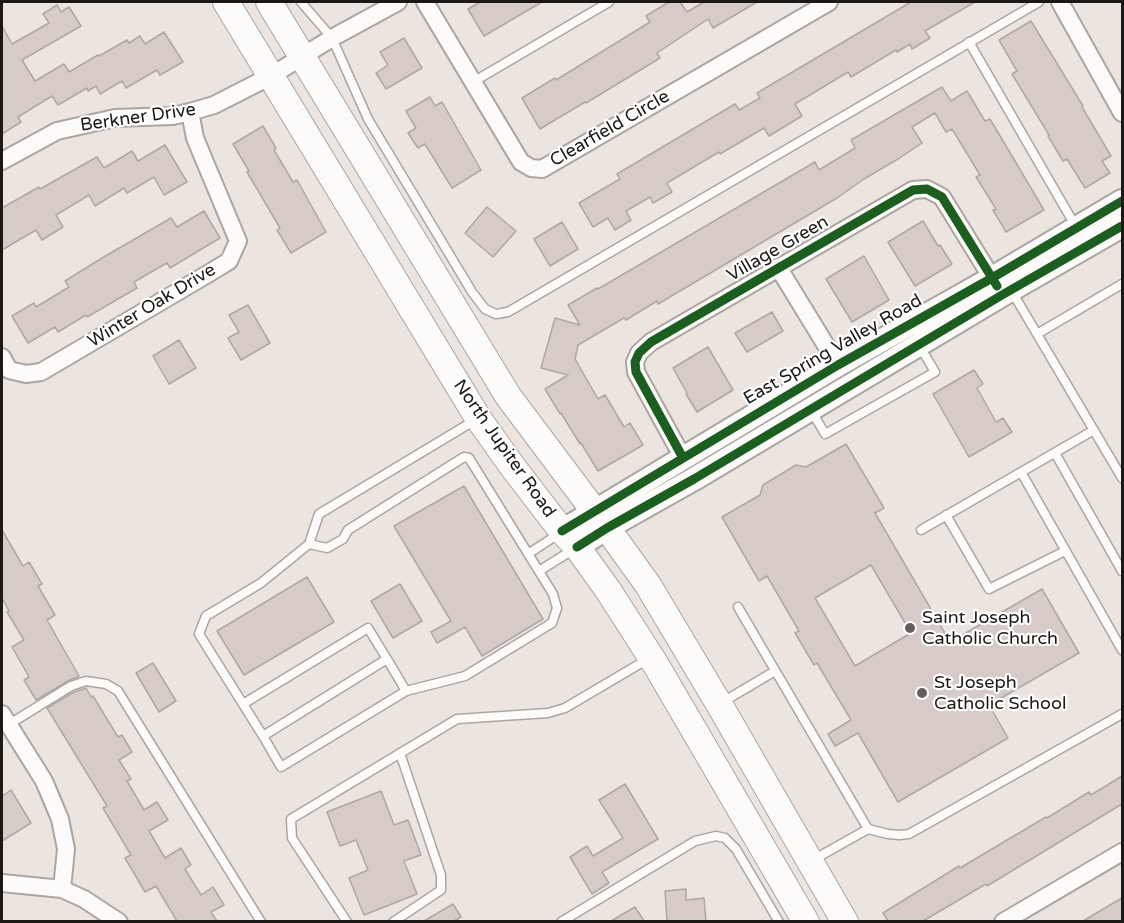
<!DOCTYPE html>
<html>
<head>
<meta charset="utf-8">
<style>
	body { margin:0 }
	#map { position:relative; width:1124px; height:923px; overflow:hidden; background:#ebe4df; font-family:"Varela Round",sans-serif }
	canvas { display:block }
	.frame { position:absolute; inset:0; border:3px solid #1c1815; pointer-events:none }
</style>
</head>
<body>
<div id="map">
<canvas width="1124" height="923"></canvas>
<div class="frame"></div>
</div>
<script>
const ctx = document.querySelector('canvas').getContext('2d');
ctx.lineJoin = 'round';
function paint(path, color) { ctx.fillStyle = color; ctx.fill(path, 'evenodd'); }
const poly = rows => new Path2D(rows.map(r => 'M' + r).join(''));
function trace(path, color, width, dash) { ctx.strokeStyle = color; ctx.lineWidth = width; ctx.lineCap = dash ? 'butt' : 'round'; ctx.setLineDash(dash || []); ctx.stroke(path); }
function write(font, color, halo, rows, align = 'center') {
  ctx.font = font + ' "Varela Round",sans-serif'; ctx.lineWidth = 4.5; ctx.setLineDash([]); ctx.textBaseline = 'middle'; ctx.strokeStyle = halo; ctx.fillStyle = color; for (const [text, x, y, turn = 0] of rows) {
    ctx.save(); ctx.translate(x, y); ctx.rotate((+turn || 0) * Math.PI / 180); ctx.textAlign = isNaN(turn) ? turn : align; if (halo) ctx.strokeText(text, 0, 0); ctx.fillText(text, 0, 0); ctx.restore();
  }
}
const building = poly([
	[480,2,542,2,484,36,468,9,480,2],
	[669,2,680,2,687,12,704,2,757,2,713,28,708,19,657,53,660,58,586,103,585,102,540,129,522,98,555,78,556,80,650,22,646,16,669,2],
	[911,2,975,2,925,31,930,38,912,49,910,44,897,52,896,50,851,77,848,72,795,104,802,116,769,136,764,128,720,154,719,152,667,183,672,192,653,203,650,197,626,211,631,220,615,230,608,218,593,227,579,203,620,179,617,174,735,104,739,110,760,98,757,93,911,2],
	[57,5,61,12,69,7,81,26,22,60,35,81,64,64,69,72,98,55,99,56,127,40,129,43,140,36,145,44,164,32,183,62,160,75,157,70,126,88,122,81,100,94,96,86,88,91,87,88,58,105,52,96,18,117,21,122,2,134,2,26,12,44,49,23,43,14,57,5],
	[1031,21,1083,106,1082,107,1111,156,1102,161,1110,173,1085,188,1067,159,1063,161,1048,136,1049,135,1012,74,1017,71,999,40,1031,21],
	[404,38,422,68,386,89,376,73,388,65,380,52,404,38],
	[942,87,951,101,967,91,985,121,990,119,1044,210,1006,232,993,210,996,209,976,177,980,175,952,129,946,132,935,113,912,127,922,143,898,159,864,179,837,198,658,304,657,301,626,320,624,318,578,345,575,359,598,399,605,395,624,427,630,423,643,445,598,471,581,443,580,444,561,413,560,414,545,389,568,375,541,368,555,318,580,325,568,305,597,288,598,289,815,162,819,170,855,148,851,140,942,87],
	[430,97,435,106,442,102,481,170,452,188,425,144,418,148,408,133,416,128,406,111,430,97],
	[263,126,276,148,274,150,293,182,297,180,326,232,291,253,277,230,280,228,247,172,249,171,233,144,263,126],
	[165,145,187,182,164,195,154,177,127,193,124,188,95,206,89,195,56,215,63,227,42,240,36,230,2,250,2,208,39,187,40,189,97,157,104,168,132,151,138,161,165,145],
	[487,207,516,231,493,257,465,233,487,207],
	[204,211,220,238,170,268,167,263,134,282,137,288,87,317,86,315,58,332,55,327,28,343,12,316,34,303,36,307,69,287,65,281,102,258,171,218,177,227,204,211],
	[923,221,938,246,940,245,952,264,915,286,888,242,923,221],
	[562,222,578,249,550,266,534,239,562,222],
	[864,256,889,300,852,322,826,279,864,256],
	[248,305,270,343,241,360,228,338,239,332,229,315,248,305],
	[772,312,783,331,747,352,735,333,772,312],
	[179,340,196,368,169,384,153,356,179,340],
	[708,347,733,390,697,412,686,394,687,393,673,368,708,347],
	[974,370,983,384,977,388,996,422,1003,418,1012,432,969,457,933,394,974,370],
	[846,444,884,508,875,513,950,642,1042,589,1079,653,989,705,1008,738,898,802,858,733,835,746,828,734,851,720,817,663,814,665,795,633,799,631,767,576,759,581,722,517,760,495,763,485,796,465,806,467,846,444],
	[871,565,911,633,855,666,815,598,871,565],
	[464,486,543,619,482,656,465,627,437,643,431,632,451,621,394,526,464,486],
	[2,530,23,566,29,562,42,584,38,586,55,615,47,620,79,676,68,681,36,700,24,680,29,677,12,647,24,640,7,612,9,611,2,598,2,530],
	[307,577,334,622,244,675,217,631,307,577],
	[400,584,422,621,393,638,371,601,400,584],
	[153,663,176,701,159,712,136,673,153,663],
	[86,688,91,697,93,696,118,737,122,735,132,752,119,760,131,779,127,781,144,810,157,802,168,820,149,831,165,858,181,848,191,865,185,869,201,895,213,887,224,905,211,912,217,921,177,921,156,886,145,892,125,858,131,855,103,808,107,806,47,708,74,692,86,688],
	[1122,776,1122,804,987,886,986,884,923,921,888,921,883,913,959,866,960,868,1046,817,1047,818,1089,792,1091,795,1122,776],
	[625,784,658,839,602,872,609,883,592,894,570,857,587,846,593,856,623,838,599,800,625,784],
	[11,790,31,823,2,841,2,796,11,790],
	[381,791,394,825,408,820,421,855,404,861,417,894,364,915,349,878,368,870,356,840,340,846,327,812,381,791],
	[686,889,686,900,704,898,706,921,667,921,665,891,686,889],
	[1122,898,1122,921,1083,921,1122,898],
	[453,904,461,917,454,921,424,921,453,904],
	[635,907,644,921,611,921,635,907]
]);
paint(building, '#d6cbc7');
trace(building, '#ada8a5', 1.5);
const lane = poly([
	[301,2,332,38,368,119,472,292,485,309,496,314,508,312,1039,2],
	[969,42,1076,227],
	[473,82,609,2],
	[1011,290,1122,478],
	[1037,334,1122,284],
	[811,410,825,434,935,372,919,345],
	[1055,453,1122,571],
	[1021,472,1122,650],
	[946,515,989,589,1065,551],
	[921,530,1094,430],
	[309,544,319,514,477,419],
	[528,554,560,533],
	[539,571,574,549],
	[738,607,868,829,811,861],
	[721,703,775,671],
	[243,704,368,628,387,659],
	[8,725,71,686,86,681,106,684,118,691,261,922],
	[263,736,281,767,406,691,465,676,552,623,557,608,553,594,469,458,464,457,348,530,343,539,327,548,309,544,261,583,206,616,199,634,263,736,387,659,406,691],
	[868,829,888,834,899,835,909,834,1122,714],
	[347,922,292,838,291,819,457,719,548,713,565,708,648,659],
	[393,922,441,890,441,875,400,753],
	[561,922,695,841,716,836,725,838,736,849,779,922]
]);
const street = poly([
	[425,2,521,162,531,168,542,169,829,2],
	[1060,2,1122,113],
	[2,161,57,131,115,118,173,116,190,112,214,105,271,76,332,38,398,2],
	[778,267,838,365],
	[2,357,9,370,26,374,41,372,206,275,229,261,238,241,195,138,190,112],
	[683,458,636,372,635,362,639,353,651,342,913,190,927,189,942,197,998,288],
	[2,714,44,781,60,819,66,849,62,889],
	[2,883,62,889,84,899,119,922],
	[1003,922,1122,852]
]);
const secondary = poly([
	[562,531,838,365,992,278,1122,201],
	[577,547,607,528,694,479,1002,295,1122,226]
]);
const primary = poly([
	[226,2,478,418,512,466,562,531,577,547,608,590,656,665,806,922],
	[269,2,508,396,607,528,648,585,719,704,845,922]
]);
trace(lane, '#aba6a1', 11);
trace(street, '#aba6a1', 20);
trace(secondary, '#aba6a1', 26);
trace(primary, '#aba6a1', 28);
trace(lane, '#fcfbfa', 8);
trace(street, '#fcfbfa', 16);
trace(secondary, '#fcfbfa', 22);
trace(primary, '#fcfbfa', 26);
trace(poly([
	[683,458,636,372,635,362,639,353,651,342,913,190,927,189,942,197,997,286],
	[562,531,838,365,992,278,1122,201],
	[577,547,607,528,694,479,1002,295,1122,226]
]), '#1b5e20', 9);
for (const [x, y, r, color] of [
	[910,628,6,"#645f5c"],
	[922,693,6,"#645f5c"]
]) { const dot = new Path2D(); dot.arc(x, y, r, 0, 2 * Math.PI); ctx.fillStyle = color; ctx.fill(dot); trace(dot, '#fff', 2); }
write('18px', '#1c1815', '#fff', [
	["Berkner Drive",138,118,-8],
	["Clearfield Circle",610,129,-30],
	["Village Green",778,249,-30],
	["Winter Oak Drive",152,306,-31],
	["East Spring Valley Road",833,350,-30],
	["North Jupiter Road",504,449,55]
]);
write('18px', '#1c1815', '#fff', [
	["Saint Joseph",922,618],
	["Catholic Church",922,639],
	["St Joseph",934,683],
	["Catholic School",934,704]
], 'left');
</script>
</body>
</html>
